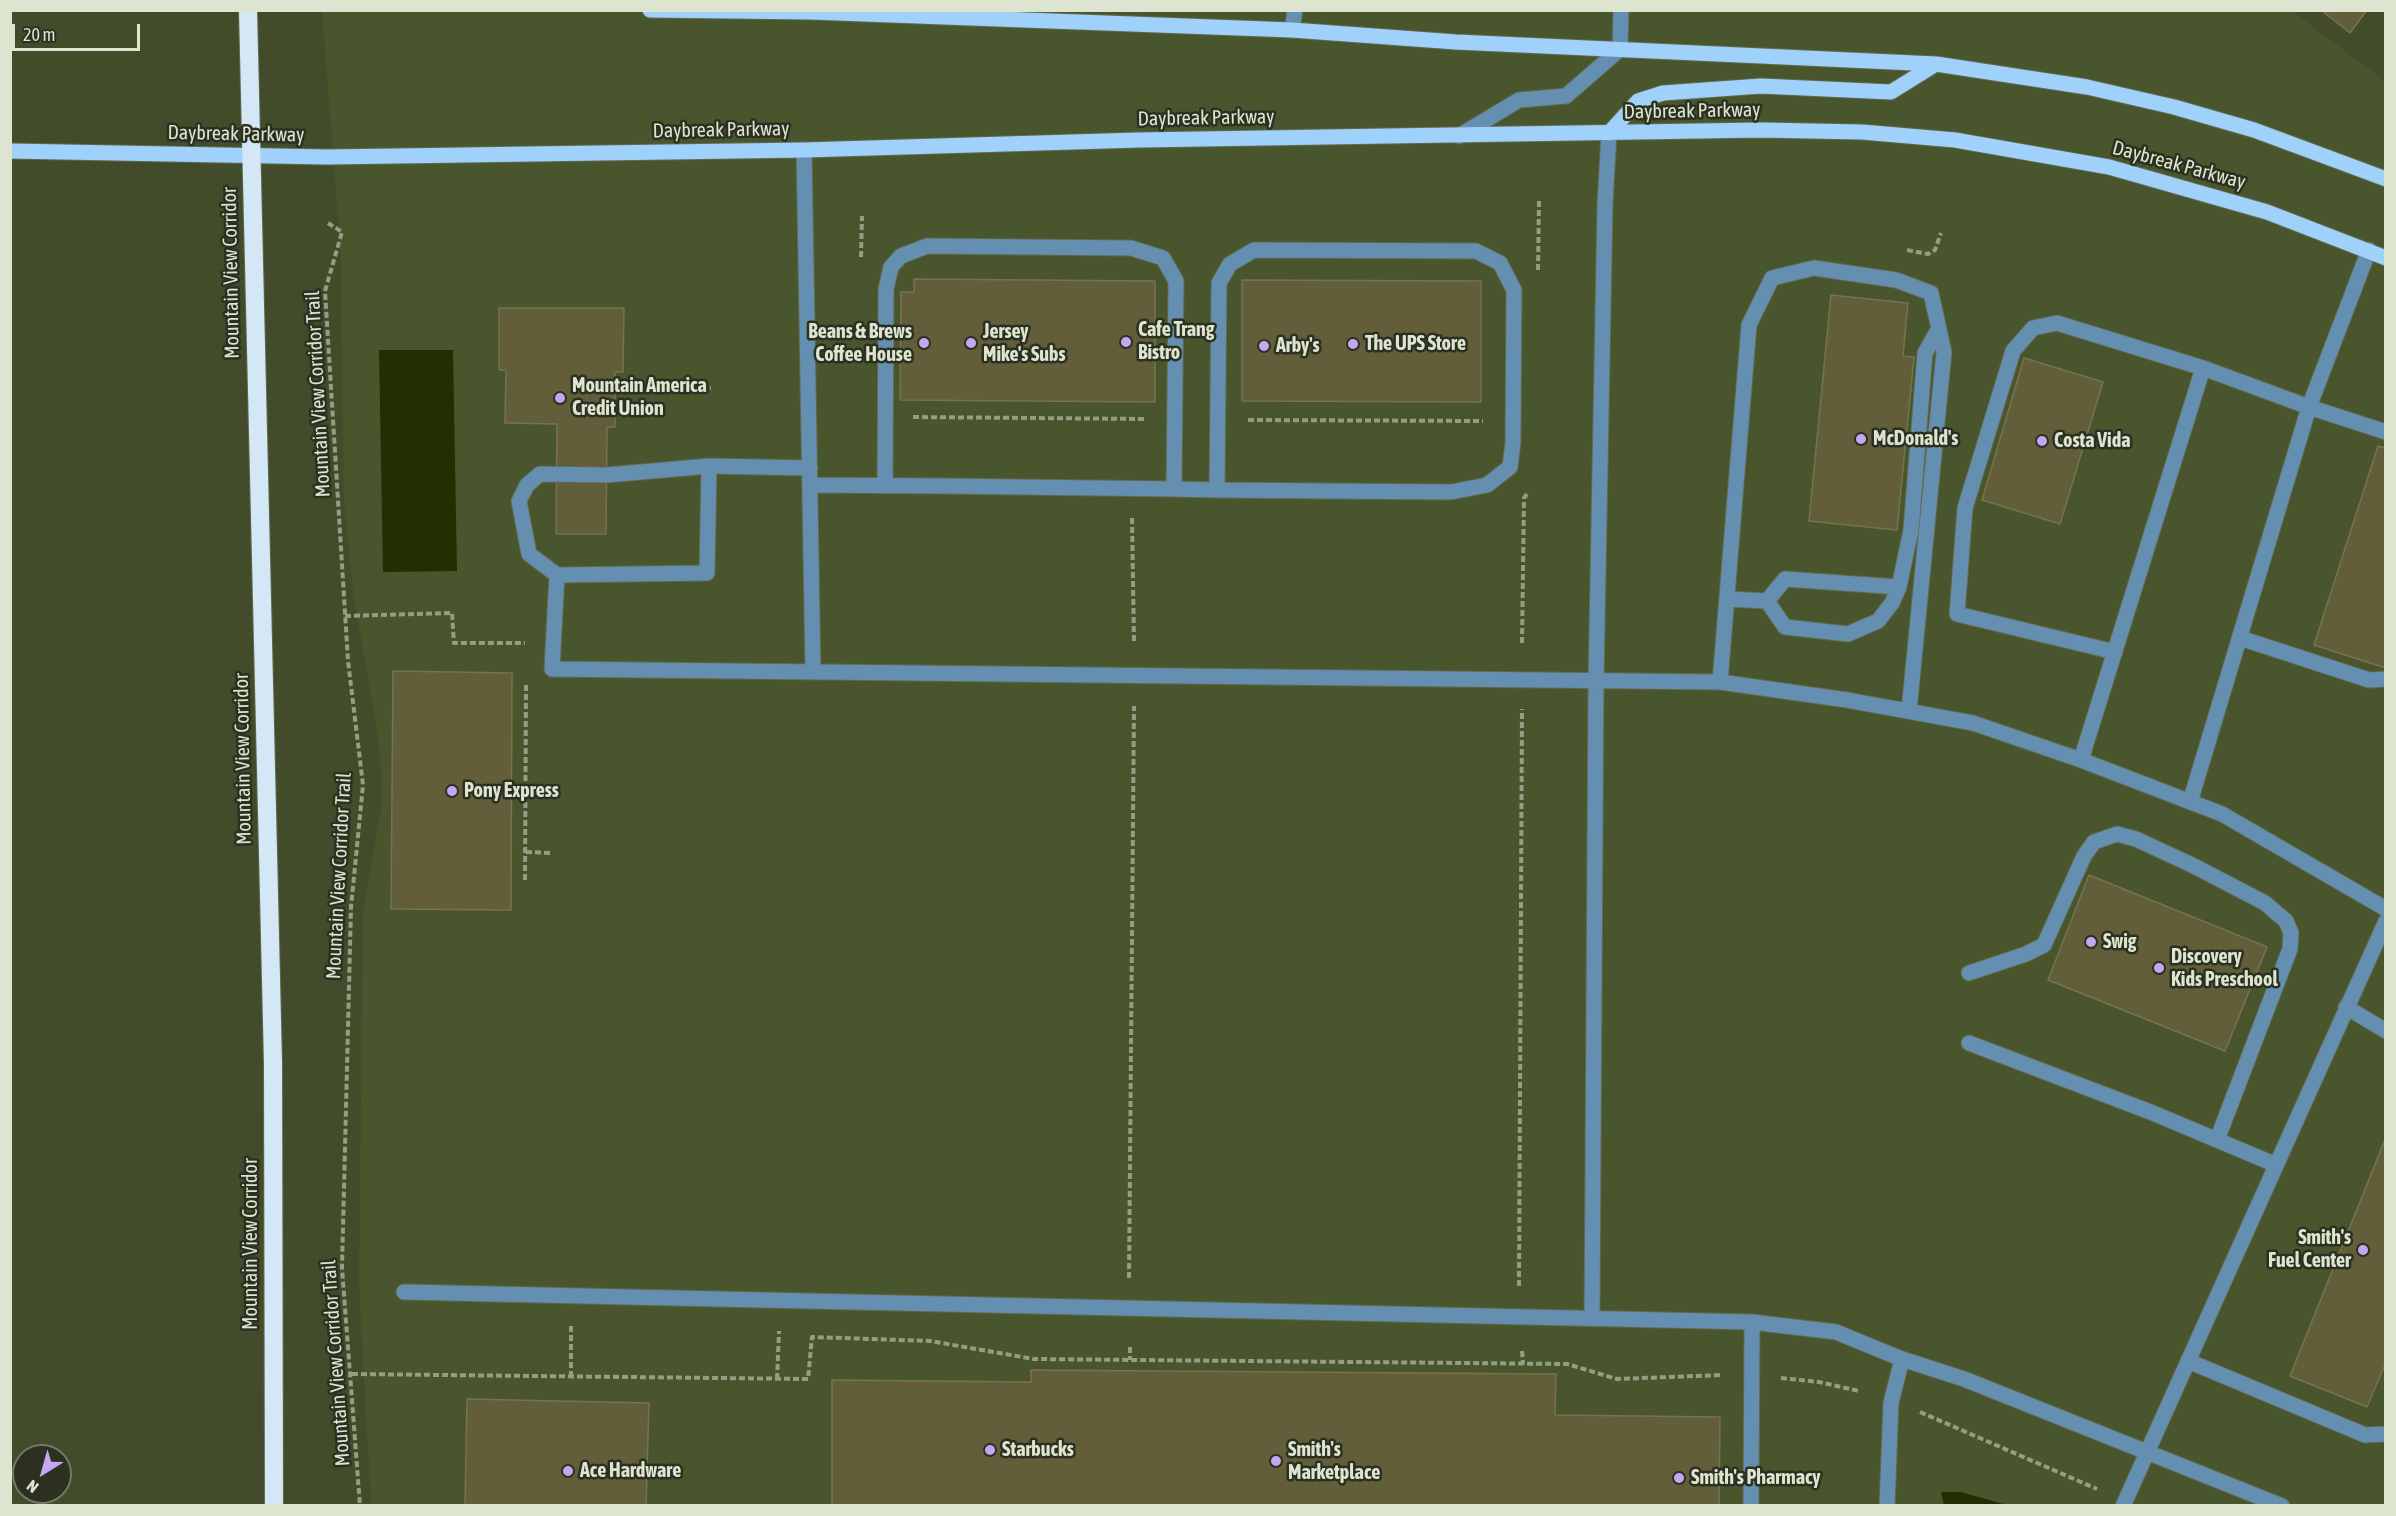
<!DOCTYPE html>
<html>
<head>
<meta charset="utf-8">
<style>
	body { margin:0 }
	#map { position:relative; width:2396px; height:1516px; overflow:hidden; background:#424c2a; font-family:"Asap Condensed",sans-serif }
	canvas { display:block }
	.frame { position:absolute; inset:0; border:12px solid #dde4d0; pointer-events:none }
	.north { position:absolute; left:12px; top:1444px; width:60px; height:60px; box-sizing:border-box; background:#2b3021; border:2px solid #727867; border-radius:50%; rotate:217deg; font-size:16px; font-weight:700; line-height:24px; text-align:center; color:#dde4d0 }
	.north::after { content:''; display:block; margin:auto; width:21px; height:27px; background:#c5a6f0; clip-path:polygon(50% 0,100% 100%,50% 72%,0 100%) }
	.scale { position:absolute; left:12px; top:24px; width:128px; height:27px; box-sizing:border-box; border:3px solid #dde4d0; border-top:0; padding-left:8px; font-size:18px; line-height:21px; white-space:nowrap; color:#dde4d0; -webkit-text-stroke:4px #2b3021; paint-order:stroke }
</style>
</head>
<body>
<div id="map">
<canvas width="2396" height="1516"></canvas>
<div class="frame"></div>
<div class="north">N</div>
<div class="scale">20 m</div>
</div>
<script>
const ctx = document.querySelector('canvas').getContext('2d');
ctx.lineJoin = 'round';
function paint(path, color) { ctx.fillStyle = color; ctx.fill(path, 'evenodd'); }
const poly = rows => new Path2D(rows.map(r => 'M' + r).join(''));
function trace(path, color, width, dash) { ctx.strokeStyle = color; ctx.lineWidth = width; ctx.lineCap = dash ? 'butt' : 'round'; ctx.setLineDash(dash || []); ctx.stroke(path); }
function write(font, color, halo, rows, align = 'center') {
  ctx.font = font + ' "Asap Condensed",sans-serif'; ctx.lineWidth = 5; ctx.setLineDash([]); ctx.textBaseline = 'middle'; ctx.strokeStyle = halo; ctx.fillStyle = color; for (const [text, x, y, turn = 0] of rows) {
    ctx.save(); ctx.translate(x, y); ctx.rotate((+turn || 0) * Math.PI / 180); ctx.textAlign = isNaN(turn) ? turn : align; if (halo) ctx.strokeText(text, 0, 0); ctx.fillText(text, 0, 0); ctx.restore();
  }
}
paint(poly([
	[322,11,2292,11,2385,81,2385,1505,371,1505,359,1284,363,913,381,810,381,771,377,731,354,598,344,500,341,254]
]), '#49562d');
paint(poly([
	[379,350,453,350,457,571,383,572],
	[1941,1492,1961,1492,2007,1505,1944,1505]
]), '#232f00');
const building = poly([
	[2321,10,2367,10,2350,33,2321,10],
	[914,279,1155,281,1155,402,900,400,901,292,914,292,914,279],
	[1242,280,1481,281,1481,402,1242,401,1242,280],
	[1831,295,1908,303,1903,356,1914,357,1897,530,1809,521,1831,295],
	[499,308,624,308,623,372,615,372,615,427,607,427,606,534,556,534,557,424,505,423,506,370,499,370,499,308],
	[2024,358,2103,382,2060,524,1982,500,2024,358],
	[2378,446,2386,448,2386,668,2314,645,2378,446],
	[393,671,512,673,511,910,391,909,393,671],
	[2089,875,2267,947,2225,1051,2048,980,2089,875],
	[2386,1137,2386,1362,2367,1407,2290,1376,2386,1137],
	[1031,1370,1556,1374,1555,1415,1720,1417,1719,1506,832,1506,832,1380,1031,1382,1031,1370],
	[467,1399,649,1403,646,1506,465,1506,467,1399]
]);
paint(building, '#625e39');
trace(building, '#77734e', 1.5);
const minor = poly([
	[1292,30,1295,10],
	[1459,136,1519,100,1566,96,1620,49,1621,10],
	[804,150,813,672],
	[810,468,709,466,707,573,557,575,552,669,1720,682,1847,700,1973,723,2081,760,2222,814,2386,909],
	[810,485,944,486,1174,489,1217,490,1327,491,1451,492,1487,485,1510,467,1513,442,1514,290,1500,263,1476,251,1254,250,1230,264,1219,283,1217,490],
	[885,486,886,289,891,267,901,256,927,246,1131,248,1163,258,1176,281,1174,489],
	[557,575,529,554,519,501,527,485,540,474,607,475,709,466],
	[1727,599,1767,601,1785,627,1848,634,1878,621,1892,603,1899,587,1911,530,1925,353,1939,328],
	[1767,601,1785,579,1899,587],
	[2240,638,2369,680,2386,679],
	[2115,652,1957,614,1965,508,2013,351,2033,328,2057,323,2203,368],
	[1720,682,1749,325,1772,278,1814,268,1896,280,1931,293,1944,352,1909,711],
	[2081,760,2203,368,2309,407,2369,250],
	[2190,802,2309,407,2386,432],
	[1969,973,2026,954,2044,945,2084,856,2094,842,2117,834,2136,839,2194,866,2265,903,2286,921,2291,933,2290,949,2217,1140],
	[2346,1007,2386,1031],
	[1969,1043,2153,1113,2274,1164],
	[404,1292,1752,1322,1836,1332,1902,1359,1964,1379,2282,1506],
	[1592,1318,1596,681,1605,204,1609,133],
	[2188,1361,2365,1435,2386,1434],
	[1751,1506,1752,1322],
	[1887,1506,1891,1403,1902,1359],
	[2123,1506,2386,921]
]);
const major = poly([
	[650,10,811,12,1292,30,1456,42,1936,64,2087,87,2174,107,2254,130,2386,179],
	[1609,133,1638,101,1663,93,1761,86,1891,92,1936,64],
	[10,151,328,157,804,150,1139,140,1761,130,1862,132,1955,140,2109,167,2267,212,2386,258]
]);
const highway = poly([
	[248,10,273,1063,274,1506]
]);
trace(minor, '#616a4b', 17);
trace(major, '#616a4b', 17);
trace(highway, '#616a4b', 20);
trace(poly([
	[328,223,342,232,325,291,348,661,363,785,351,907,342,1268,360,1506],
	[1907,250,1928,254,1935,250,1941,233],
	[861,257,862,216],
	[1538,270,1539,201],
	[638,391,711,388],
	[913,417,1146,419],
	[1248,420,1483,421],
	[1132,518,1134,642],
	[345,616,452,613,454,643,525,643],
	[1522,643,1524,498,1527,494],
	[526,852,552,853],
	[525,880,526,685],
	[1129,1278,1134,706],
	[1519,1286,1522,709],
	[1130,1347,1130,1360],
	[1522,1351,1523,1364],
	[352,1374,808,1379,812,1337,930,1341,1034,1359,1567,1364,1617,1379,1722,1375],
	[571,1377,571,1326],
	[1781,1378,1819,1382,1859,1391],
	[777,1379,779,1331],
	[1920,1412,2097,1489]
]), '#959e83', 4, [6, 3]);
trace(minor, '#658fb0', 15);
trace(major, '#9fd1fa', 15);
trace(highway, '#d3e7f7', 18);
for (const [x, y, r, color] of [
	[1126,342,6,"#c5a6f0"],
	[924,343,6,"#c5a6f0"],
	[971,343,6,"#c5a6f0"],
	[1353,344,6,"#c5a6f0"],
	[1264,346,6,"#c5a6f0"],
	[560,398,6,"#c5a6f0"],
	[1861,439,6,"#c5a6f0"],
	[2042,441,6,"#c5a6f0"],
	[452,791,6,"#c5a6f0"],
	[2091,942,6,"#c5a6f0"],
	[2159,968,6,"#c5a6f0"],
	[2363,1250,6,"#c5a6f0"],
	[990,1450,6,"#c5a6f0"],
	[1276,1461,6,"#c5a6f0"],
	[568,1471,6,"#c5a6f0"],
	[1679,1478,6,"#c5a6f0"]
]) { const dot = new Path2D(); dot.arc(x, y, r, 0, 2 * Math.PI); ctx.fillStyle = color; ctx.fill(dot); trace(dot, '#2b3021', 2); }
write('20px', '#dde4d0', '#2b3021', [
	["Daybreak Parkway",1692,111,-1],
	["Daybreak Parkway",1206,118,-1],
	["Daybreak Parkway",721,130,-1],
	["Daybreak Parkway",236,134,1],
	["Daybreak Parkway",2179,165,15],
	["Mountain View Corridor",231,273,-91],
	["Mountain View Corridor Trail",318,394,-93],
	["Mountain View Corridor",243,759,-91],
	["Mountain View Corridor Trail",339,876,-87],
	["Mountain View Corridor",251,1244,-90],
	["Mountain View Corridor Trail",336,1363,-94]
]);
write('bold 20px', '#dde4d0', '#2b3021', [
	["Cafe Trang",1138,330],
	["Bistro",1138,353],
	["Beans & Brews",912,332,"right"],
	["Coffee House",912,355,"right"],
	["Jersey",983,332],
	["Mike's Subs",983,355],
	["The UPS Store",1365,344],
	["Arby's",1276,346],
	["Mountain America",572,386],
	["Credit Union",572,409],
	["McDonald's",1873,439],
	["Costa Vida",2054,441],
	["Pony Express",464,791],
	["Swig",2103,942],
	["Discovery",2171,957],
	["Kids Preschool",2171,980],
	["Smith's",2351,1238,"right"],
	["Fuel Center",2351,1261,"right"],
	["Starbucks",1002,1450],
	["Smith's",1288,1450],
	["Marketplace",1288,1473],
	["Ace Hardware",580,1471],
	["Smith's Pharmacy",1691,1478]
], 'left');
</script>
</body>
</html>
